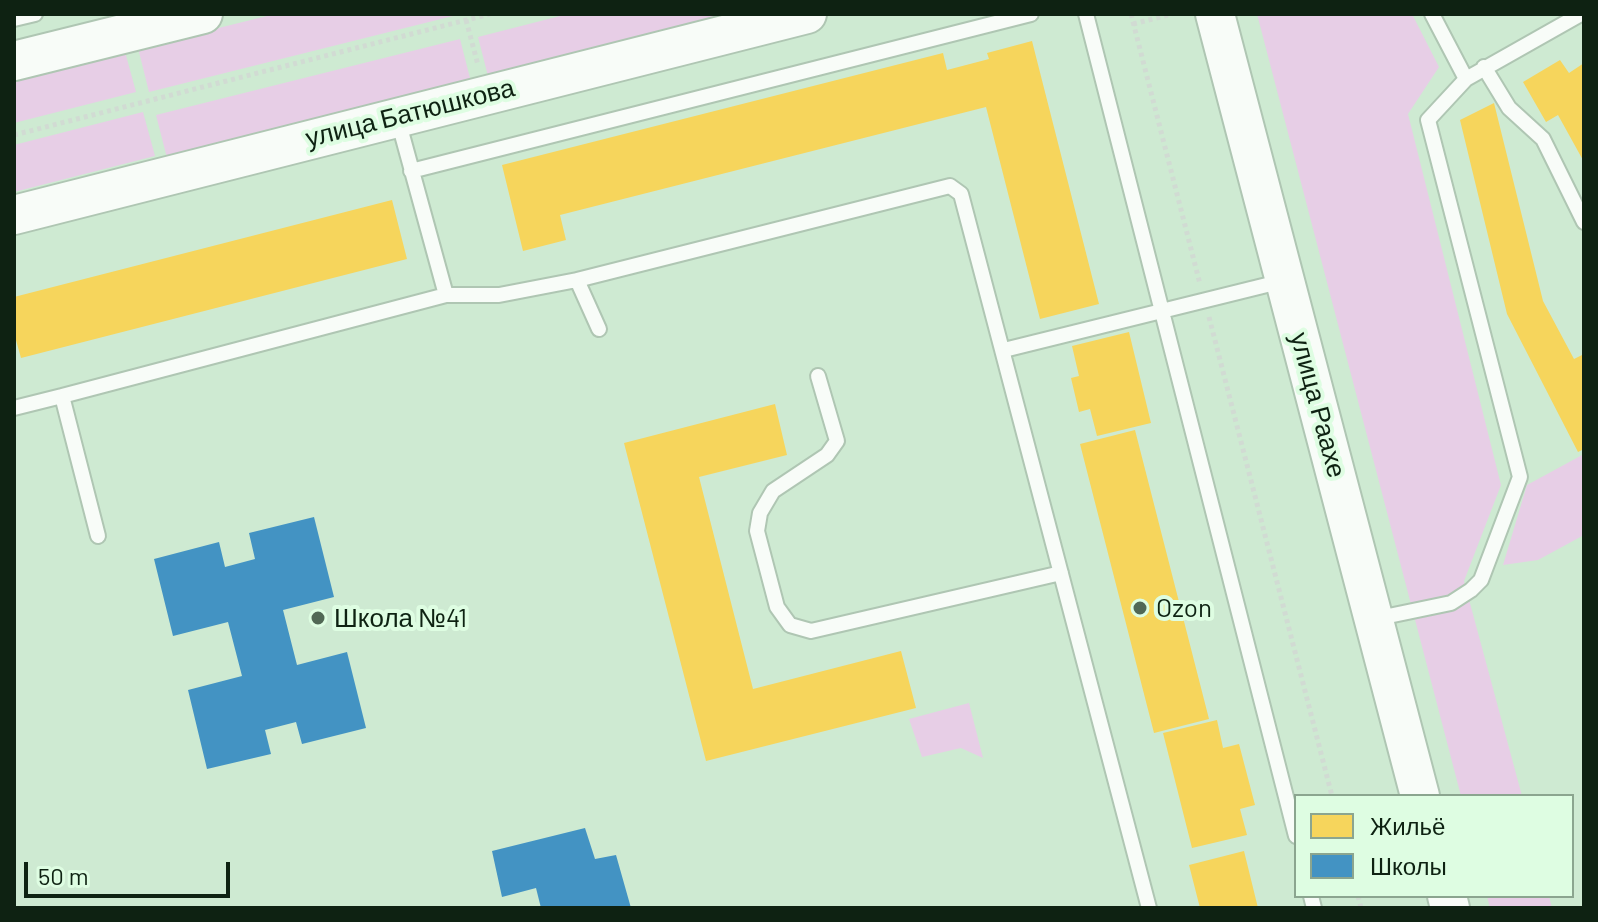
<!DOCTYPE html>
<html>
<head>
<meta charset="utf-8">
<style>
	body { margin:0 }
	#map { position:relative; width:1598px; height:922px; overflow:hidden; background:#ceead2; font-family:Barlow,sans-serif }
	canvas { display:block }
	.frame { position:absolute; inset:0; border:16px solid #0e2212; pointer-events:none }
	.legend { position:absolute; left:1294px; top:794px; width:280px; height:104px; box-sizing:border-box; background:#defde2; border:2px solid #8ba58f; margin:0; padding:10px 14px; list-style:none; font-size:24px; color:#0e2212 }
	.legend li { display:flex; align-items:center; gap:16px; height:40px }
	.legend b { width:40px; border:2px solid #8ba58f }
	.scale { position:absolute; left:24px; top:862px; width:206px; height:36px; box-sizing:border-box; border:4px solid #0e2212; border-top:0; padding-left:10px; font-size:24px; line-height:28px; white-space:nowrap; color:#0e2212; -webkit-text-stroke:6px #defde2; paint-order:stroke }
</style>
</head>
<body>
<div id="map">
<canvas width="1598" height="922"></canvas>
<div class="frame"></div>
<ul class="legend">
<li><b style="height:22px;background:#f6d55c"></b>Жильё</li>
<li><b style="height:22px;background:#4393c3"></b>Школы</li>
</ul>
<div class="scale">50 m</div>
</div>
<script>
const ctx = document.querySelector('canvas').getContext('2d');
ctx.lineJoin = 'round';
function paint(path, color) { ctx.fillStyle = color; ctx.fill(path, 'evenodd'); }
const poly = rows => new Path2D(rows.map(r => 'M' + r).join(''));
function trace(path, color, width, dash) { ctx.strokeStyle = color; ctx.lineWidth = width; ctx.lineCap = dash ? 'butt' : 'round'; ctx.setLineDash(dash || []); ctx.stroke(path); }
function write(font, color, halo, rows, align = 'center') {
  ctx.font = font + ' Barlow,sans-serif'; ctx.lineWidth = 8; ctx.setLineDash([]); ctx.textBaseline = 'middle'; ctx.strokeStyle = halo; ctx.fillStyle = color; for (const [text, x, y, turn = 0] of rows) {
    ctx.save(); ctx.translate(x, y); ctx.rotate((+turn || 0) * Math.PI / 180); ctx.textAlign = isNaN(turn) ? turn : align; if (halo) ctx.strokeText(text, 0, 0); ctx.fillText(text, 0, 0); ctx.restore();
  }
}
paint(poly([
	[275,14,452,14,453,16,149,92,138,48],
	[568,14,742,14,489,80,478,37],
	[1257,14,1412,14,1439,67,1408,114,1501,485,1464,581,1522,796,1461,796],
	[460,39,471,82,167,158,156,115],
	[124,48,136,92,14,123,14,76],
	[143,112,155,156,14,192,14,145],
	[1584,454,1584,535,1538,560,1503,565,1527,485],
	[969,703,983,758,961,748,922,757,909,719],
	[1487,896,1549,896,1552,908,1490,908]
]), '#e7cee6');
paint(poly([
	[1032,41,1099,304,1040,319,986,107,560,215,566,240,523,251,502,165,943,53,947,70,989,59,987,53],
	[1560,60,1569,73,1584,63,1584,162,1558,115,1546,122,1523,82],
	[1494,103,1543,301,1574,359,1584,354,1584,449,1578,452,1507,314,1460,120],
	[392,200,407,259,21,358,14,333,14,297],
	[1129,332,1151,423,1097,436,1090,409,1079,412,1071,378,1079,376,1072,346],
	[775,404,787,455,699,477,753,689,901,651,916,708,706,761,624,443],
	[1135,430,1209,719,1154,733,1080,444],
	[1217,720,1223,748,1239,744,1255,805,1240,809,1247,835,1192,848,1163,733],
	[1244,851,1258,908,1200,908,1189,865]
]), '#f6d55c');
paint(poly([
	[314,517,334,597,283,610,297,665,347,652,366,728,302,744,296,722,265,730,271,754,207,769,188,690,242,676,228,622,173,636,154,559,219,542,225,567,255,559,249,533],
	[585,828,595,859,616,855,631,908,541,908,536,888,502,897,492,851]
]), '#4393c3');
const lane = poly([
	[1086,14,1296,836],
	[14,19,35,14],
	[1484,67,1509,108,1543,139,1584,222],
	[1466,79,1581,14],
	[398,120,446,295,499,295,577,280,599,329],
	[411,171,1031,14],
	[577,280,950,186,961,194,1149,908],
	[1004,350,1283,281],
	[818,376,837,441,827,455,773,491,760,513,757,531,777,607,790,625,811,631,1061,573],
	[62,396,446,295],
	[14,408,62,396,98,536],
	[1374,619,1451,603,1471,590,1481,580,1520,477,1428,120,1466,79,1432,14],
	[1311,896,1314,908]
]);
const secondary = poly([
	[1215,14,1420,796],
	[14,61,203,14],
	[14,215,807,14],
	[1447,896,1450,908]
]);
trace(lane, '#afc6b3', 18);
trace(secondary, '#afc6b3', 42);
trace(poly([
	[1131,14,1200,284],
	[466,20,478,65],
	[1133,24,1172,14],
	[14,135,490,14],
	[1209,317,1332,796],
	[1358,896,1361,908]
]), '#d1dbd3', 5, [4, 4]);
trace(lane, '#f8fcf8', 14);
trace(secondary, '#f8fcf8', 38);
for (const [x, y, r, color] of [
	[1140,608,8,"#516855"],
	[318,618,8,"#516855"]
]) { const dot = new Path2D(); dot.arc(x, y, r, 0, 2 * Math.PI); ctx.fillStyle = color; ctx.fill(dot); trace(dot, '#defde2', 3); }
write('26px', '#0e2212', '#defde2', [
	["улица Батюшкова",410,113,-14],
	["улица Раахе",1318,405,75]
]);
write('26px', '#0e2212', '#defde2', [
	["Ozon",1156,608],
	["Школа №41",334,618]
], 'left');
</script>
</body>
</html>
